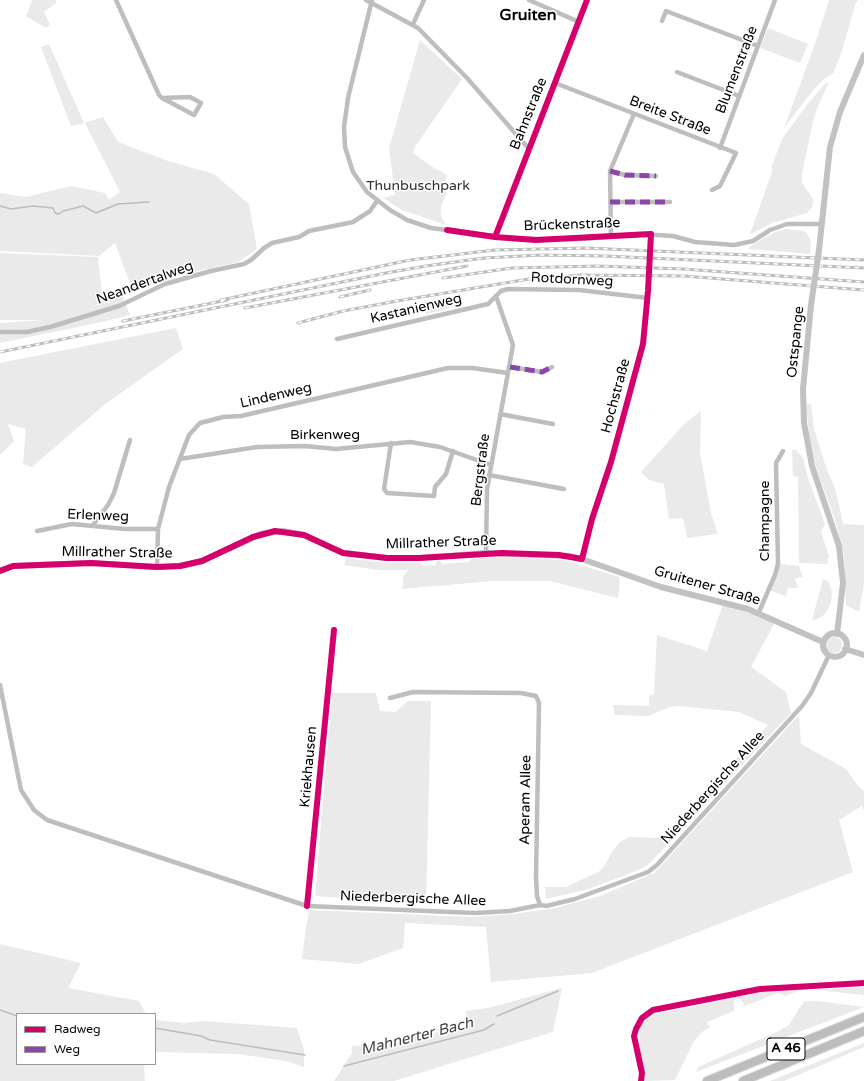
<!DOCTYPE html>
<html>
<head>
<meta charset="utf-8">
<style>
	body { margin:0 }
	#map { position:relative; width:864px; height:1081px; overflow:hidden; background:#fff; font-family:"Varela Round",sans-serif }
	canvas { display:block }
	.legend { position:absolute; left:16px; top:1013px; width:140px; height:52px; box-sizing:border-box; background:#fff; border:1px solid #999; margin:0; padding:5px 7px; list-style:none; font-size:12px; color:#000 }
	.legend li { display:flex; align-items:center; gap:8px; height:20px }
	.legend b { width:20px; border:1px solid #999 }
</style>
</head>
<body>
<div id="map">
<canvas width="864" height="1081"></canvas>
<ul class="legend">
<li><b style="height:5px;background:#d6006c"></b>Radweg</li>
<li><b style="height:5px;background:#8e44ad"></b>Weg</li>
</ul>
</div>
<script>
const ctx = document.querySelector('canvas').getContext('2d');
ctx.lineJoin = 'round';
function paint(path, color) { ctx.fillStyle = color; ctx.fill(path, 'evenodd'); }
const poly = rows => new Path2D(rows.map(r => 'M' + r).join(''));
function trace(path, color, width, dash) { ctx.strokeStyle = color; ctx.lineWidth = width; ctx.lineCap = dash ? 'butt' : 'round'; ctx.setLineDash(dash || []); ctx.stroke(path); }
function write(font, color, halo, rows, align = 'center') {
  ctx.font = font + ' "Varela Round",sans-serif'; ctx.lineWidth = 3; ctx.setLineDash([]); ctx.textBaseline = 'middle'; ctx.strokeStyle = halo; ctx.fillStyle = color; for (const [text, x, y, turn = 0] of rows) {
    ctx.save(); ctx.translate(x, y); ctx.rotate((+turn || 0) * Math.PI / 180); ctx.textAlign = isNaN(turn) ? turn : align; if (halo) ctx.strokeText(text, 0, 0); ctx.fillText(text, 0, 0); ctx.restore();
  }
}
paint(poly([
	[32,0,55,0,57,2,44,12,50,25,46,28,26,16],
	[829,0,858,0,855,5,842,51,833,74,825,78,813,90,784,128,815,44],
	[768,28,808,44,800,63,760,48],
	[420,40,462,79,415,147,413,153,431,166,447,175,443,188,447,192,441,206,441,216,446,225,402,210,383,198,395,195,389,148],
	[49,44,84,123,103,117,118,142,168,161,214,174,249,204,257,249,238,262,168,278,133,291,115,243,99,256,0,251,0,193,26,197,71,186,105,193,109,200,120,192,85,123,71,126,41,47],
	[829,82,817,108,812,126,802,174,802,183,814,200,812,207,807,213,772,223,751,234,750,234,773,169,771,168,782,139,806,106,824,85],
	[786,229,805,231,811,240,810,254,748,249,749,247,775,232],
	[0,253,98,257,103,302,89,307,103,303,103,293,121,292,130,315,102,322,0,343,0,323,44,320,0,320],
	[441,299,451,308,426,314,422,302],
	[176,328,183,349,104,405,32,467,23,464,26,429,8,424,14,441,0,455,0,363],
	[806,404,811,404,814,429,827,470,836,491,843,524,864,525,864,584,859,612,846,605,844,555,836,523,816,467,810,443],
	[701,411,700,453,711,513,718,534,687,538,683,518,669,519,664,484,649,480,641,472,685,423],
	[792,450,796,450,803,458,808,478,825,524,821,532,829,556,827,564,799,563,798,477,793,476],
	[506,557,564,560,620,577,618,598,550,581,493,581,401,589,403,586,403,577,408,570,378,570,344,565,346,558,385,563,421,563,424,566,435,565,437,561,440,561,442,564,468,562,473,558],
	[780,564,799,566,803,578,800,577,795,579,798,588,788,588,786,596,771,591],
	[823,579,828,581,832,591,831,603,825,614,818,619,812,620],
	[723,604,758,615,774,624,751,667,786,692,791,713,649,864,641,869,589,889,546,899,545,887,566,887,600,871,605,865,613,850,620,842,629,837,662,838,768,725,739,712,678,706,670,707,648,716,615,715,613,705,649,706,649,696,654,694,657,635,707,651],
	'826 645a8 8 0 1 1 16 0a8 8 0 1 1-16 0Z',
	[332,693,376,693,380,711,395,712,408,701,431,701,426,904,315,896],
	[799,715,801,744,846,769,859,787,864,791,864,811,862,806,839,820,853,872,592,973,491,982,486,927,405,923,403,948,359,964,302,959,306,927,309,912,311,910,471,917,515,914,555,908,600,896,654,873],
	[0,944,81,963,68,988,139,1001,146,1014,17,1014,17,1064,144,1064,145,1081,0,1081],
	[864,987,864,995,817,990],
	[562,988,553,1032,394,1081,334,1081,352,1053,352,1046,368,1045,467,1027,466,1011,488,1008],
	[805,989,785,996,778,993,745,1006,740,999,734,1000,734,1011,707,1022,710,1027,702,1032,694,1041,675,1080,644,1081,638,1036,642,1024,652,1015,746,995,776,990],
	[805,1001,818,1001,864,1007,696,1072,698,1067,779,1031,789,1025,800,1007],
	[155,1020,185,1023,204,1021,297,1028,304,1050,304,1067,286,1061,238,1054,155,1052],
	[864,1043,864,1047,784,1081,770,1081]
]), '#eaeaea');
trace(poly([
	[0,206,11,209,33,206,53,208,55,213,59,214,63,211,83,206,96,213,118,204,149,202],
	[0,1010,17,1016],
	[497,1016,558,991],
	[155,1028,201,1036,210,1040,305,1055],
	[344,1066,484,1030,494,1024]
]), '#bcbcbc', 1.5);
const highway = poly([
	[707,1081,864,1017],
	[743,1081,864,1031]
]);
trace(highway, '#dbdbdb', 10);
trace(poly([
	[116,0,159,95,162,98,194,115,201,103,190,97,162,98],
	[366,0,418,28,467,78,529,149],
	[372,0,348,98,344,127,345,147,353,172,367,192,390,210,407,220,431,228,514,239,581,239,641,234,673,236,695,242,734,245,753,241,770,230,787,224,821,224],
	[529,0,579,22],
	[662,21,666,11,758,46],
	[413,24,424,0],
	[677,72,739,96],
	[555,83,736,153,720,186,712,190],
	[720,148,775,0],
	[610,171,625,175,656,176],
	[610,202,670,202],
	[495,237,587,0],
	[611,237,610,171,634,114],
	[0,332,27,332,50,327,119,306,165,284,211,271,244,264,251,260,264,248,272,243,299,237,309,231,353,222,370,211,377,201],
	[337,339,488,304,501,291,508,289,579,290,648,298],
	[510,367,542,372,552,367],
	[500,414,553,424],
	[391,443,384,489,387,493,434,496,435,487,446,474,453,451],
	[180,459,257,447,305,446,336,449,410,442,440,447,491,465],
	[489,475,564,489],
	[93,525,108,505,114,493,130,440],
	[37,531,72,524,125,529,158,529],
	[486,553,487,489,513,345,496,296],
	[582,559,592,519,611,462,643,344,648,291],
	[157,567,158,529,169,487,189,435,200,423,223,417,241,416,448,368,472,368,508,373],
	[759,612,775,575,778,564,776,463,783,451],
	[0,685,21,790,34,810,47,820,307,906,475,913,510,911,540,905,546,906,575,899,648,872,657,865,802,706,811,693,829,655],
	[390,698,413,692,521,693,536,696,539,703,536,878,537,896,540,905]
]), '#bebebe', 4.5);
trace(poly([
	[819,250,830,147,840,112,864,55],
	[811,305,803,389,804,423,812,466,839,546,843,583,837,634],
	[0,571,13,566,91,563,157,567,180,566,202,561,261,534,283,531,304,535,343,553,387,558,419,558,486,553,569,556,582,559,661,587,748,609,823,642],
	'823 645a12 12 0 1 1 24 0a12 12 0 1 1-24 0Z',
	[845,649,864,655]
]), '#c2c2c2', 6);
trace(highway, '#bdbdbd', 8);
const rail = poly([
	[443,278,512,268,598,266,683,269,864,282],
	[340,297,370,290],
	[221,300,410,260,495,250,586,248,864,260],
	[245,308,467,266],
	[123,321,227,300],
	[298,323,343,311,397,301,529,279,581,275,684,276,864,290],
	[0,352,386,273,426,266,484,258,541,255,605,256,864,268]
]);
trace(rail, '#bdbdbd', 3);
trace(rail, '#fff', 1.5, [4.5]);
trace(poly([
	[648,291,651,242]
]), '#bebebe', 4.5);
trace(poly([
	[811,305,819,250]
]), '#c2c2c2', 6);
trace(poly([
	[610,171,625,175,656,176],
	[610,202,670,202],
	[510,367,542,372,552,367]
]), '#8e44ad', 5, [10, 5]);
trace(poly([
	[495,237,587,0],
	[0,571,13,566,91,563,157,567,180,566,202,561,253,537,275,531,304,535,343,553,387,558,419,558,502,553,559,555,582,559,592,519,611,462,643,344,648,291,651,234,536,240,495,237,447,230],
	[307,906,334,630],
	[641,1081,642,1073,634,1036,636,1029,642,1018,653,1010,760,989,864,983]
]), '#d6006c', 6);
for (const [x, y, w] of [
	[786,1049,38]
]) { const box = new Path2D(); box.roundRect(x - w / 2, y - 11, w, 22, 3); ctx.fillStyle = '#fff'; ctx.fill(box); trace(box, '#000', 1); }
write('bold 13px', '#000', null, [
	["A 46",786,1049]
]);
write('14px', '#000', '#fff', [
	["Blumenstraße",737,70,-69],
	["Bahnstraße",529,114,-68],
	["Breite Straße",670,116,21],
	["Brückenstraße",572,225,-2],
	["Rotdornweg",572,280,3],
	["Neandertalweg",145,283,-20],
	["Kastanienweg",416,309,-13],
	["Ostspange",796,342,-84],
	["Lindenweg",276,396,-13],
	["Hochstraße",616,396,-75],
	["Birkenweg",325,435],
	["Bergstraße",481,470,-83],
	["Erlenweg",98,516,2],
	["Champagne",765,521,-90],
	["Millrather Straße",441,543,-2],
	["Millrather Straße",117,553,1],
	["Gruitener Straße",707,586,16],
	["Kriekhausen",309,767,-85],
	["Niederbergische Allee",713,788,-48],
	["Aperam Allee",526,800,-89],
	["Niederbergische Allee",413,899,2]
]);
write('14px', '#303030', '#fff', [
	["Thunbuschpark",418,186]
]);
write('italic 15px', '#414141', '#fff', [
	["Mahnerter Bach",417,1037,-14]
]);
write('bold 16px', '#000', '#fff', [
	["Gruiten",528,16]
]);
</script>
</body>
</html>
